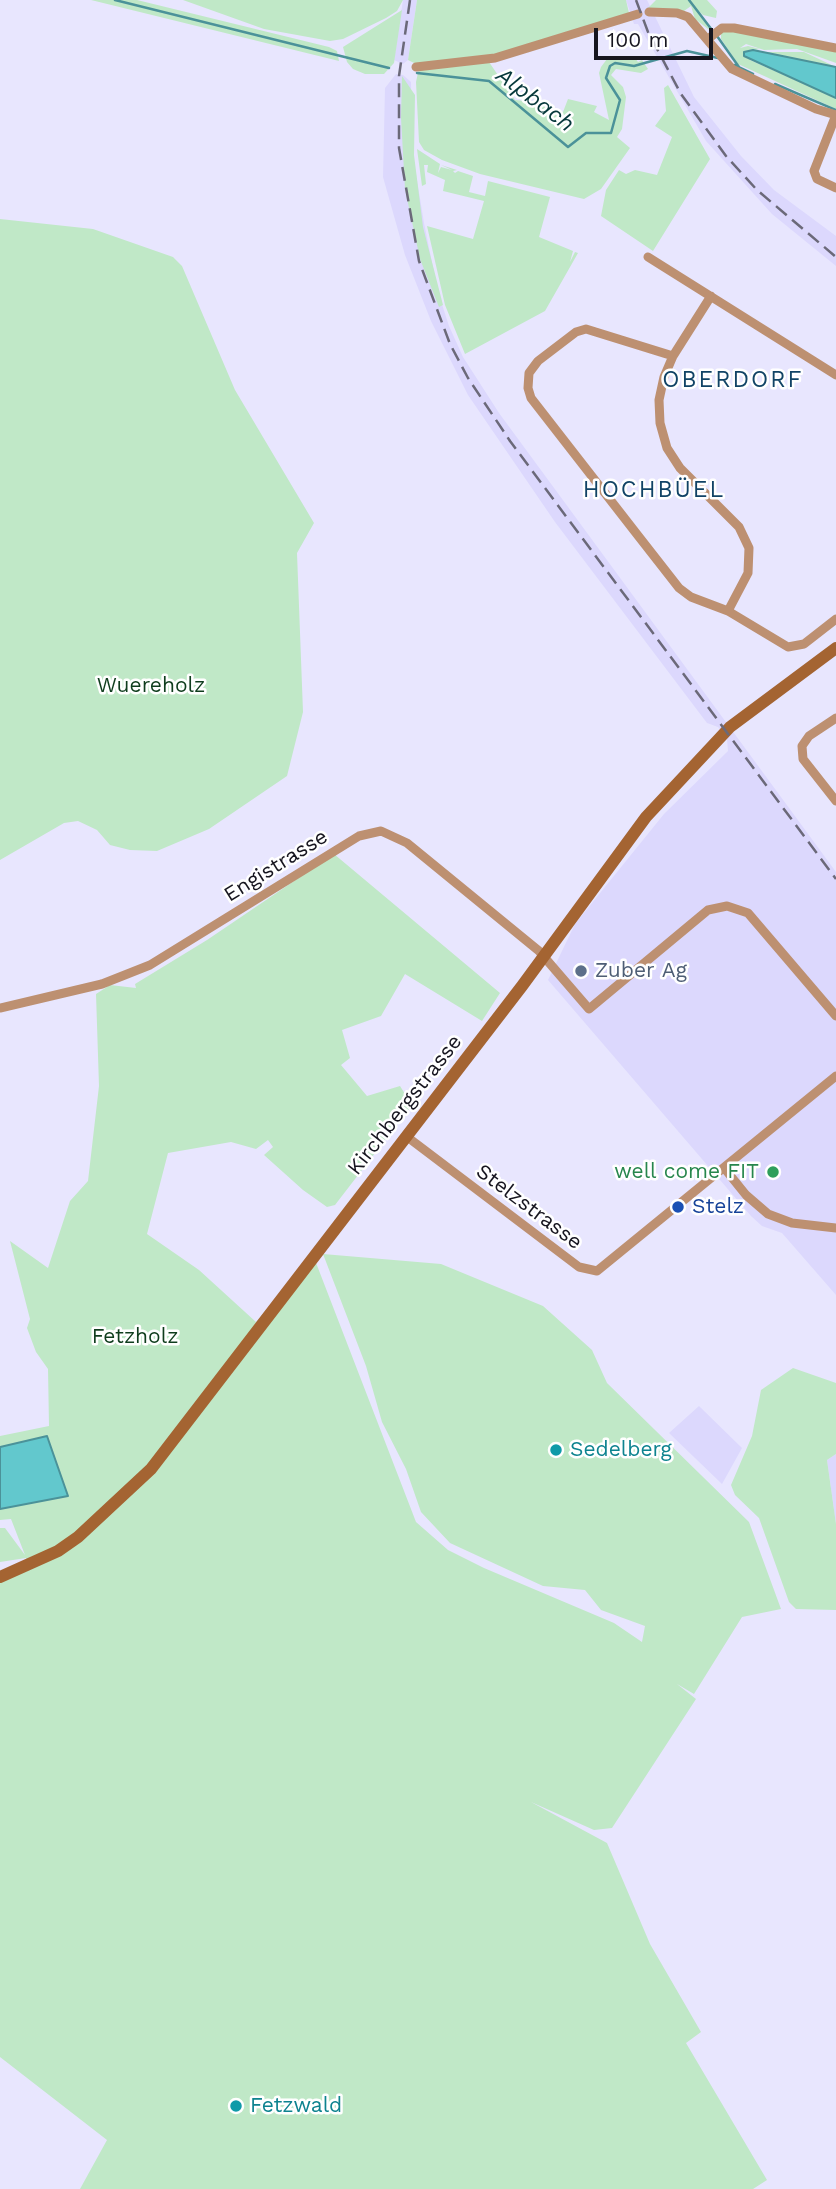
<!DOCTYPE html>
<html>
<head>
<meta charset="utf-8">
<style>
	body { margin:0 }
	#map { position:relative; width:836px; height:2189px; overflow:hidden; background:#e8e6fe; font-family:"Work Sans",sans-serif }
	canvas { display:block }
	.scale { position:absolute; left:594px; top:28px; width:119px; height:32px; box-sizing:border-box; border:4px solid #16151f; border-top:0; padding-left:9px; font-size:21px; line-height:24px; white-space:nowrap; color:#16151f; -webkit-text-stroke:5px #fff; paint-order:stroke }
</style>
</head>
<body>
<div id="map">
<canvas width="836" height="2189"></canvas>
<div class="scale">100 m</div>
</div>
<script>
const ctx = document.querySelector('canvas').getContext('2d');
ctx.lineJoin = 'round';
function paint(path, color) { ctx.fillStyle = color; ctx.fill(path, 'evenodd'); }
const poly = rows => new Path2D(rows.map(r => 'M' + r).join(''));
function trace(path, color, width, dash) { ctx.strokeStyle = color; ctx.lineWidth = width; ctx.lineCap = dash ? 'butt' : 'round'; ctx.setLineDash(dash || []); ctx.stroke(path); }
function write(font, color, halo, rows, align = 'center') {
  ctx.font = font + ' "Work Sans",sans-serif'; ctx.lineWidth = 5; ctx.setLineDash([]); ctx.textBaseline = 'middle'; ctx.strokeStyle = halo; ctx.fillStyle = color; for (const [text, x, y, turn = 0] of rows) {
    ctx.save(); ctx.translate(x, y); ctx.rotate((+turn || 0) * Math.PI / 180); ctx.textAlign = isNaN(turn) ? turn : align; if (halo) ctx.strokeText(text, 0, 0); ctx.fillText(text, 0, 0); ctx.restore();
  }
}
paint(poly([
	[403,0,417,0,408,60,403,64,394,60],
	[626,0,647,0,694,97,741,156,774,190,836,236,836,266,772,214,706,141,638,24,634,24],
	[396,74,403,75,411,82,412,149,424,223,438,292,449,326,463,357,499,413,836,872,836,1295,782,1233,762,1226,751,1216,548,980,575,924,664,814,728,751,727,739,718,727,707,723,555,522,468,395,431,321,405,255,383,177,385,88],
	[699,1406,742,1448,722,1484,669,1433],
	[836,1454,836,1524,827,1460]
]), '#dcd8fd');
paint(poly([
	[91,0,137,0,329,47,337,51,339,61],
	[183,0,403,0,397,11,386,18,343,39,330,41,264,29],
	[417,0,626,0,629,13,501,54,416,64,408,60],
	[656,0,707,0,717,11,716,18,703,15,692,5,712,32,695,19,691,6,684,11,647,9],
	[402,10,394,63,384,74,365,74,353,69,347,62,343,47],
	[727,30,836,51,836,63,797,49,764,50,746,44,740,48,748,46,760,49,753,50,750,60,836,98,836,109,738,64,721,39,721,32],
	[804,52,836,67,763,53,764,52],
	[635,58,638,62,642,60,648,69,641,73,616,69,611,75,623,87,626,97,622,129,617,137,630,148,601,189,584,199,480,174,442,160,424,150,419,142,416,82,419,68,489,62,515,100,526,101,563,112,568,99,597,106,594,112,609,120,599,73,601,67,607,59],
	[402,76,415,95,414,155,423,227,443,305,439,307,420,259,405,189,401,118],
	[668,85,710,159,653,251,601,216,606,190,619,170,626,174,635,170,657,175,672,137,655,126,666,111,664,88],
	[417,149,440,164,438,173,441,167,452,170,441,165,457,170,453,171,455,173,458,171,473,176,469,192,485,196,488,181,550,197,539,237,573,251,570,262,575,252,578,253,545,311,465,354,445,305,427,226,473,239,484,201,443,191,445,180,427,172,428,165,424,165,426,184,422,186],
	[0,219,93,229,173,257,182,266,235,390,314,523,297,553,303,712,287,776,209,829,157,851,130,850,110,845,97,830,78,821,64,823,0,860],
	[334,854,500,993,482,1021,405,974,381,1016,342,1030,350,1058,341,1065,367,1096,400,1086,412,1105,335,1205,327,1207,303,1190,264,1155,273,1147,268,1140,256,1149,231,1142,168,1153,147,1234,199,1270,256,1322,313,1255,416,1522,448,1550,484,1568,614,1623,642,1642,645,1626,601,1610,585,1590,543,1586,450,1543,421,1512,406,1469,382,1422,366,1366,323,1254,441,1264,543,1306,592,1350,607,1383,749,1522,781,1609,742,1617,694,1694,677,1684,696,1699,612,1828,594,1830,531,1802,607,1843,650,1944,701,2032,686,2043,767,2180,753,2189,80,2189,107,2140,0,2057,0,1583,30,1568,26,1558,0,1562,0,1528,5,1528,25,1555,11,1519,0,1520,0,1509,67,1496,47,1436,0,1447,0,1436,49,1426,48,1369,36,1352,27,1328,30,1319,10,1241,48,1268,70,1201,88,1181,99,1086,96,994,110,985,136,988,135,984,207,940],
	[793,1368,836,1383,836,1454,827,1460,836,1524,836,1610,796,1609,789,1602,759,1518,735,1495,731,1485,752,1436,761,1390]
]), '#c0e8c7');
const water = poly([
	[753,50,836,67,836,98,744,56,744,52,753,50],
	[47,1436,68,1496,0,1509,0,1447,47,1436]
]);
paint(water, '#62c8cd');
trace(water, '#4b9299', 2);
trace(poly([
	[115,0,389,68],
	[689,0,712,30],
	[717,36,739,67],
	[734,65,753,74],
	[417,73,489,81,568,147,586,133,611,133,620,100,606,78,610,66,615,63,634,66,687,51,718,58],
	[775,84,836,110]
]), '#4b9299', 2.5);
trace(poly([
	[649,12,677,13,688,17,732,69,816,109,836,115],
	[708,39,722,28,734,28,836,48],
	[416,67,495,58,638,14],
	[836,115,814,171,817,179,836,188],
	[648,257,836,375],
	[711,296,673,356,664,377,659,400,660,423,667,448,680,468,739,527,749,548,748,573,728,611],
	[673,356,586,329,576,332,538,361,529,373,528,388,531,398,636,533,679,588,691,597,728,611,788,647,804,644,836,619],
	[836,718,809,736,802,746,803,759,836,801],
	[0,1008,102,984,150,965,359,836,381,831,407,843,539,951,589,1009,708,910,727,906,748,913,836,1016],
	[406,1136,579,1267,597,1271,836,1076],
	[725,1169,746,1195,768,1214,792,1223,836,1228]
]), '#bd9071', 9);
trace(poly([
	[0,1577,58,1551,78,1537,151,1469,522,986,646,817,730,727,836,648]
]), '#a46432', 12);
trace(poly([
	[410,0,399,76,399,148,419,261,450,344,468,378,510,441,836,879],
	[636,0,648,32,681,94,726,156,757,190,836,257]
]), '#6b6979', 2.5, [14, 7]);
for (const [x, y, r, color] of [
	[581,971,7,"#5c6f8a"],
	[773,1172,7,"#2e9e5b"],
	[678,1207,7,"#1a4fb4"],
	[556,1450,7,"#0f9aa8"],
	[236,2106,7,"#0f9aa8"]
]) { const dot = new Path2D(); dot.arc(x, y, r, 0, 2 * Math.PI); ctx.fillStyle = color; ctx.fill(dot); trace(dot, '#fff', 2.5); }
write('21px', '#0f3d1d', '#fff', [
	["Wuereholz",151,686],
	["Fetzholz",135,1337]
]);
write('21px', '#16151f', '#fff', [
	["Engistrasse",276,866,-32],
	["Kirchbergstrasse",405,1105,-52],
	["Stelzstrasse",529,1207,37]
]);
write('21px', '#4e5e75', '#fff', [
	["Zuber Ag",595,971]
], 'left');
write('21px', '#27864d', '#fff', [
	["well come FIT",759,1172]
], 'right');
write('21px', '#164399', '#fff', [
	["Stelz",692,1207]
], 'left');
write('21px', '#0d838f', '#fff', [
	["Sedelberg",570,1450],
	["Fetzwald",250,2106]
], 'left');
write('italic 23px', '#06383b', '#fff', [
	["Alpbach",535,100,37]
]);
ctx.letterSpacing = '2px';
write('23px', '#114366', '#fff', [
	["OBERDORF",733,380],
	["HOCHBÜEL",654,490]
]);
ctx.letterSpacing = '0px';
</script>
</body>
</html>
